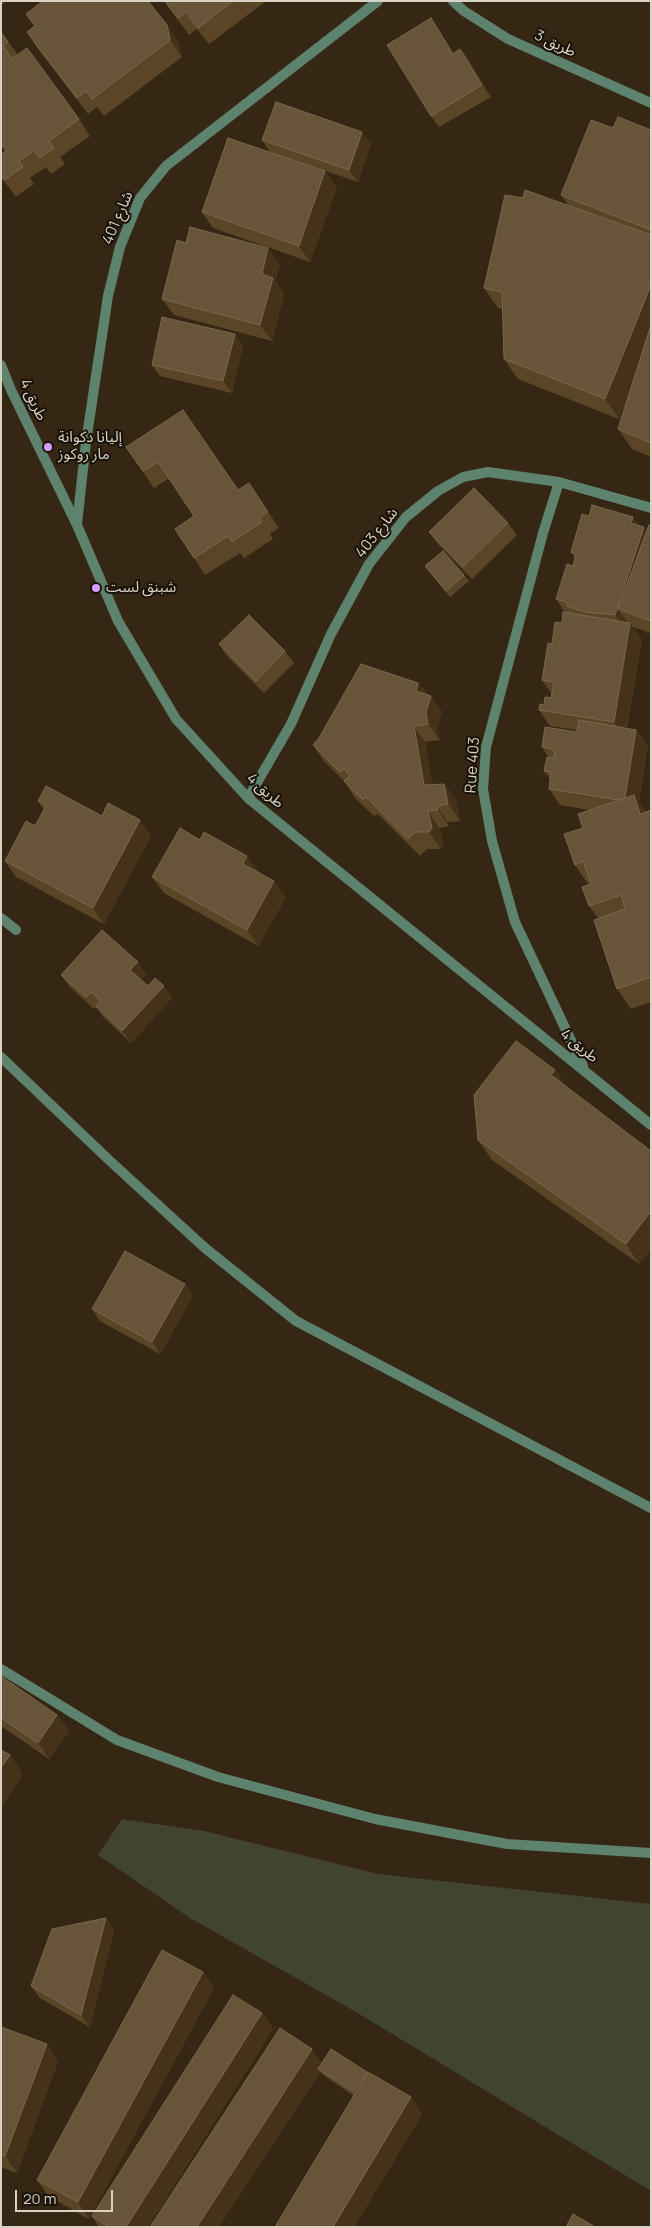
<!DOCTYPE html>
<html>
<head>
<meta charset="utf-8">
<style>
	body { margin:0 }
	#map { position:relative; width:652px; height:2228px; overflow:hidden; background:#362714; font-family:Manrope,sans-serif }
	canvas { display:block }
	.frame { position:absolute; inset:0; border:2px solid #dad1c5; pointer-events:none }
	.scale { position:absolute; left:15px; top:2190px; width:98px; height:22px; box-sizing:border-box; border:2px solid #dad1c5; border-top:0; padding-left:6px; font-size:15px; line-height:18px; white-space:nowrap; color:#dad1c5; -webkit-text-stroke:4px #181209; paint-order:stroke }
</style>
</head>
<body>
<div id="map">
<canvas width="652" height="2228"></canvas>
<div class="frame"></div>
<div class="scale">20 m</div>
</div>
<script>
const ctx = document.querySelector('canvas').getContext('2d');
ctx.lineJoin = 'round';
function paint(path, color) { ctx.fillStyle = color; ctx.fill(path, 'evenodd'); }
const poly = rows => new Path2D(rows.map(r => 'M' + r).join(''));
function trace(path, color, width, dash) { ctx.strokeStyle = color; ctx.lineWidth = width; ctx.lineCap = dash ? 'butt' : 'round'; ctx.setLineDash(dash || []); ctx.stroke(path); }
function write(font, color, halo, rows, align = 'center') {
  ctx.font = font + ' Manrope,"Noto Sans Arabic",sans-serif'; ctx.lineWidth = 4; ctx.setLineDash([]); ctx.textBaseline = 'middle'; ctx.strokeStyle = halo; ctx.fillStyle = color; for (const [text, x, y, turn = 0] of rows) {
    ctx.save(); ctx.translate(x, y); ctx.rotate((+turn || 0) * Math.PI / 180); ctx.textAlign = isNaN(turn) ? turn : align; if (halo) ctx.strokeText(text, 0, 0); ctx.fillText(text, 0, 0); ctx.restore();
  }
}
paint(poly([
	[122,1819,204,1831,378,1874,651,1904,651,2191,356,2012,190,1918,98,1855]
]), '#41442e');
trace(poly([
	[453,1,464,11,508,39,651,103],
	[1,365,11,390,77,525,118,621,176,719,248,798,651,1125],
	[559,482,543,533,486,747,483,789,492,841,515,922,583,1066],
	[77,524,86,442,108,296,120,247,140,198,166,166,378,1],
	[248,798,291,724,331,634,369,564,406,517,438,491,463,477,488,472,559,482,651,508],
	[1,918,16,930],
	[1,1057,109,1160,205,1248,296,1321,651,1508],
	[1,1669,117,1740,218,1777,375,1819,507,1844,651,1853]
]), '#5d826d', 10);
paint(poly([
	[1,1,6,1,1,5],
	[164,1,266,1,209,44,197,29,189,35],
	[26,14,167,25,178,42,182,57,104,116,97,107,88,114,38,49,27,32,35,26],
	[431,18,453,53,460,49,469,60,491,97,439,127,431,116],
	[1,32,18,55,79,119,90,136,60,157,65,164,51,174,46,167,30,178,34,184,16,197,1,177,1,154,6,151,1,145],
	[613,128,651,130,651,457,632,449,618,429,628,396,619,419,518,379,504,359,503,309,498,308,484,288,523,198,569,206,561,195],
	[262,140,371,144,358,182,300,162,337,187,310,262,213,228,202,212,270,152],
	[280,264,275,281,284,294,272,341,174,315,162,299],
	[235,334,243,346,232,393,160,376,152,365],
	[126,447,260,500,279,528,270,534,273,539,244,558,240,553,205,575,194,558,194,516,169,478,154,488],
	[589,516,639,525,647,531,651,526,651,633,633,627,642,640,627,728,636,730,648,746,639,802,646,812,651,810,651,1002,631,1009,617,989,598,918,589,906,591,883,588,884,575,865,583,828,590,810,560,805,549,789,550,779,544,771,549,758,542,747,577,732,577,730,550,726,539,710,551,698,552,694,542,680,552,644,562,623,565,613,556,599,573,566,575,559,571,552],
	[508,523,517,535,472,579,437,543,429,532],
	[425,566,464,575,469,581,450,597],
	[219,644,285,651,294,663,264,693,227,656],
	[418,683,427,694,431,696,442,712,437,729,440,740,425,742,432,785,444,784,456,800,460,821,448,822,449,826,439,828,444,844,441,849,427,849,420,856,378,814,374,816,355,798,344,781,324,761,313,745],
	[38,801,102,816,140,820,151,836,104,924,16,877,5,861,35,826,44,810],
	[200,840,247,856,258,872,286,897,258,946,164,893,152,877],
	[138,962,146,974,141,980,148,986,164,986,172,998,131,1043,104,1018,96,1007,94,1009,69,986,61,975],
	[555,1070,566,1087,651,1151,651,1249,639,1264,492,1160,478,1140],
	[185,1284,193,1296,160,1354,100,1321,92,1309],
	[1,1676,57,1715,69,1731,49,1759,1,1726],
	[106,1918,114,1930,90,2027,40,1998,31,1986],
	[203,1972,214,1988,89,2219,48,2196,37,2180],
	[262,2013,273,2029,148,2227,99,2227,92,2216],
	[1,2027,47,2044,58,2061,17,2173,1,2167],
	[322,2063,367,2072,411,2097,422,2114,354,2227,275,2227,354,2096,323,2075,320,2072,219,2227]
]), '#5b4527');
paint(poly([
	[431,18,439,30,461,65,453,54],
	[167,25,178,42,182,57,170,40],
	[460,49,469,60,491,97,482,85],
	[362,132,371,144,358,182,349,170],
	[325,171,337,187,310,262,299,246],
	[268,248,280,264,275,281,284,294,272,341,260,325,262,274],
	[651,285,651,340,619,419,605,399],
	[235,334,243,346,232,393,223,381],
	[633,517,642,530,644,527,651,537,618,609,629,624,626,631,615,615,631,523],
	[630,623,642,640,625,738,614,722],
	[418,683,430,699,416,691],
	[431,696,442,712,437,729,440,740,428,724,426,712],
	[414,726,425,742,435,802,424,785],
	[636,730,648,746,639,802,647,815,651,824,625,801],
	[444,784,456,800,460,821,448,804],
	[437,806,448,822,449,826,438,810],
	[428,811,439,828,444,844,441,849,429,832],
	[140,820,151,836,104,924,93,908],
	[247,856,259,872,243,864],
	[274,881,286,897,258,946,247,930],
	[138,962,146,974,139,982,130,970],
	[164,986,172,998,131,1043,122,1031],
	[555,1070,569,1090,551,1075],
	[651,1211,651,1249,639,1264,626,1244],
	[185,1284,193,1296,160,1354,152,1342],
	[57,1715,69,1731,49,1759,38,1743],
	[10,1755,23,1774,1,1809,1,1768],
	[106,1918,114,1930,90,2027,81,2015],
	[203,1972,214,1988,89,2219,78,2202],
	[262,2013,273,2029,148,2227,126,2227],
	[47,2044,58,2061,17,2173,5,2156],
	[312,2049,324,2066,318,2069,320,2072,219,2227,197,2227],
	[367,2072,371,2079,359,2099,354,2092],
	[411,2097,422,2114,354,2227,333,2227]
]), '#463218');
const building = poly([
	[43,1,148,1,167,25,170,40,92,99,86,91,77,98,27,32,35,26,26,14,43,1],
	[165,1,233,1,198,28,186,12,178,18,165,1],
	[431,18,453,54,460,49,482,85,431,116,387,45,431,18],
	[1,32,8,42,3,46,12,59,27,48,79,119,49,141,54,148,40,158,34,151,19,161,23,167,4,180,1,176,1,154,6,151,1,144,1,32],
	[276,102,362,132,349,170,262,140,276,102],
	[618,117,651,130,651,230,561,195,591,120,613,128,618,117],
	[228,138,325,171,299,246,202,212,228,138],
	[525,190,651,235,651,285,605,399,504,359,502,292,484,288,505,195,523,198,525,190],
	[190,227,268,248,262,274,273,278,260,325,162,299,177,240,186,243,190,227],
	[162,317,235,334,223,381,152,365,162,317],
	[651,325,651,443,618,429,651,325],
	[183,410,238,490,249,483,268,512,259,518,262,522,232,542,228,536,194,558,175,529,194,516,158,462,143,471,126,447,183,410],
	[474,488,508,523,463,567,429,532,474,488],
	[592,505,633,517,631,523,644,527,615,615,585,612,567,606,568,603,556,599,567,564,573,566,576,554,571,552,582,514,589,516,592,505],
	[649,525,651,526,651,621,618,609,649,525],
	[443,551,464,575,446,591,425,566,443,551],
	[563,612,630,623,614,722,539,710,540,704,544,705,545,697,551,698,554,682,542,680,548,643,552,644,555,622,562,623,563,612],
	[249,615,285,651,256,681,219,644,249,615],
	[361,664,418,683,416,691,431,696,426,712,428,724,414,726,424,785,444,784,448,804,437,806,438,810,428,811,432,828,429,832,415,832,408,839,366,797,363,800,344,781,350,776,344,769,340,772,313,745,319,738,361,664],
	[579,720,636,730,625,798,619,800,549,789,551,772,544,771,547,757,554,758,555,750,542,747,545,727,577,732,579,720],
	[46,786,102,816,108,803,140,820,93,908,5,861,26,821,35,826,46,806,38,801,46,786],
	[634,795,640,814,651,810,651,977,617,989,594,920,625,909,621,895,589,906,582,887,591,884,583,861,575,865,564,834,583,828,578,814,634,795],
	[180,828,200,840,204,832,247,856,243,864,274,881,247,930,152,877,180,828],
	[102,930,138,962,130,970,148,986,155,978,164,986,122,1031,96,1006,101,1001,91,992,86,997,61,975,102,930],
	[516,1041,555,1070,551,1075,651,1151,651,1211,626,1244,478,1140,474,1095,516,1041],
	[125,1251,185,1284,152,1342,92,1309,125,1251],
	[1,1676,57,1715,38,1743,1,1718,1,1676],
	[1,1750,10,1755,1,1768,1,1750],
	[106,1918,81,2015,31,1986,52,1929,106,1918],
	[162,1950,203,1972,78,2202,37,2180,162,1950],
	[233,1995,262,2013,126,2227,109,2227,92,2216,233,1995],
	[1,2027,47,2044,5,2156,1,2155,1,2027],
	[280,2028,312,2049,197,2227,150,2227,280,2028],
	[331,2049,367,2072,354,2092,318,2069,331,2049],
	[368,2072,411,2097,333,2227,275,2227,368,2072],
	[573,2214,595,2227,566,2227,573,2214]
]);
paint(building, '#685438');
trace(building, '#7a674e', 1);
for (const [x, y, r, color] of [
	[48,447,5,"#d49cfb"],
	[96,588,5,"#d49cfb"]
]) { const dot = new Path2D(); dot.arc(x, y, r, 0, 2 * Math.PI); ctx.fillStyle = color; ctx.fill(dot); trace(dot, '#181209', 2); }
write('15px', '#dad1c5', '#181209', [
	["طريق 3",555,44,25],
	["شارع 401",118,218,-67],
	["طريق 4",33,400,65],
	["شارع 403",377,533,-52],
	["Rue 403",473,765,-86],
	["طريق 4",265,791,42],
	["طريق 4",579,1046,39]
]);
write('15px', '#dad1c5', '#181209', [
	["إليانا دكوانة",58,438],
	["مار روكوز",58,455],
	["شبنق لست",106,588]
], 'left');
</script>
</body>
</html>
